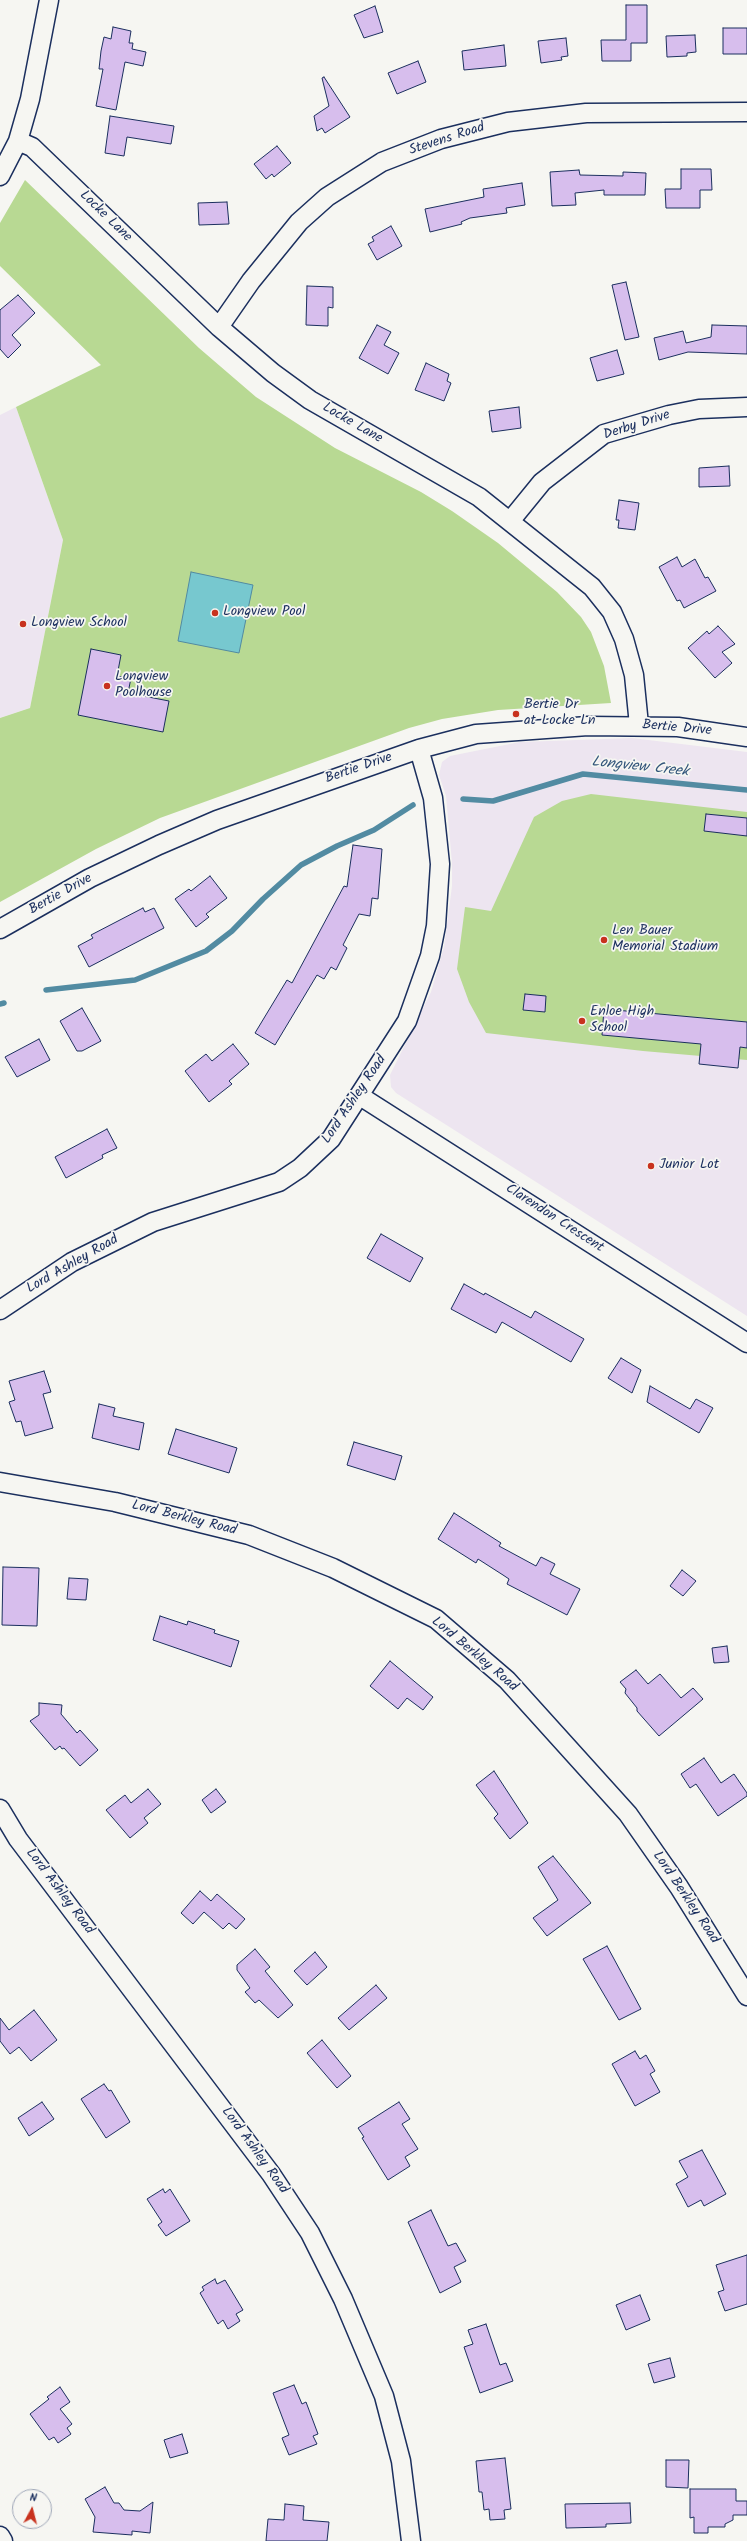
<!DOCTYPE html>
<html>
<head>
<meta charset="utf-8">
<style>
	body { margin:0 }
	#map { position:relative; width:747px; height:2541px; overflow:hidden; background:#f6f6f2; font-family:Kalam,sans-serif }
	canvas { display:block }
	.north { position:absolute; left:12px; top:2489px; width:40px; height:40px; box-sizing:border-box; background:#f6f6f2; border:1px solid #9ea6b7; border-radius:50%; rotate:7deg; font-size:11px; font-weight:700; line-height:16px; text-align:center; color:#1b2f5e }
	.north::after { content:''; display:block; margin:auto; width:14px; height:18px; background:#c8321e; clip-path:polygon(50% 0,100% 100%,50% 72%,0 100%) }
</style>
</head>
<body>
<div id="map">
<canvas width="747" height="2541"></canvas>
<div class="north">N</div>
</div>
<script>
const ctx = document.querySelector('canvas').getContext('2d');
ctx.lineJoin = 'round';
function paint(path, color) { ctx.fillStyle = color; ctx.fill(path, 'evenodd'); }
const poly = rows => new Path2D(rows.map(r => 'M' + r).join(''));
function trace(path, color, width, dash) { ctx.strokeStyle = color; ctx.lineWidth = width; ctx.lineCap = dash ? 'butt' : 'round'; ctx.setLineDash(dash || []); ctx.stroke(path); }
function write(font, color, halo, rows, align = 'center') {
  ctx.font = font + ' Kalam,sans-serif'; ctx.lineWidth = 3.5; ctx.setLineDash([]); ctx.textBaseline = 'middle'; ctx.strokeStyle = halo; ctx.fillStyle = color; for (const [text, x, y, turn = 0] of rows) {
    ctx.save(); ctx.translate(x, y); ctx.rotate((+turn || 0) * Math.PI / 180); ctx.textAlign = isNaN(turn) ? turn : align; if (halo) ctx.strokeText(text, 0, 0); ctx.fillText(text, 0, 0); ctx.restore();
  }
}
paint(poly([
	[16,407,63,540,30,708,0,718,0,415],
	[632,738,747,752,747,1316,396,1093,391,1087,390,1075,431,992,444,947,452,886,452,863,446,796,439,775,442,762,450,756,520,742]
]), '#ede5f0');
paint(poly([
	[25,180,199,348,256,397,335,448,421,492,452,511,498,543,557,592,581,617,591,632,604,666,611,703,498,710,442,719,409,728,160,818,96,849,0,902,0,718,30,708,63,540,16,407,101,365,0,266,0,223],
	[591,794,747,812,747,1060,643,1051,486,1033,469,1002,457,969,465,907,491,911,534,817,562,801]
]), '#b8d993');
const water = poly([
	[191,572,253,585,239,653,178,641,191,572]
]);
paint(water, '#77c8cf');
trace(water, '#528ba2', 1);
trace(poly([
	[463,799,493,801,583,774,747,790],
	[46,990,135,980,206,951,232,931,263,899,301,865,337,846,374,830,413,805],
	[0,1004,4,1003]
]), '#528ba2', 5.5);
const building = poly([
	[626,5,647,5,647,43,631,43,631,61,602,61,601,40,626,40,626,5],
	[375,6,383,32,364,38,354,15,375,6],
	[113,27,131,31,129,43,133,43,132,49,146,52,143,66,125,62,116,110,96,106,103,69,99,69,101,51,104,37,111,39,113,27],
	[723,28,747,28,747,54,723,54,723,28],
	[695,35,696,52,687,53,687,56,667,57,666,36,695,35],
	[566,38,568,56,561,57,562,60,541,63,538,41,566,38],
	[504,45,506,66,464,70,462,51,504,45],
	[418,61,426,82,397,94,388,73,418,61],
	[324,77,350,117,325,133,322,128,317,131,314,116,329,106,322,78,324,77],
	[110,116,174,126,171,144,127,137,124,156,105,153,110,116],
	[277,146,291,163,274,177,272,174,266,179,254,164,277,146],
	[681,169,711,169,712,190,700,190,700,208,666,208,665,189,681,189,681,169],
	[579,170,580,175,623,176,623,172,646,173,645,195,604,195,604,190,575,193,576,205,552,206,550,172,579,170],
	[522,183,525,205,506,208,507,213,470,218,461,222,462,224,430,232,425,209,484,197,483,189,522,183],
	[227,202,229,224,199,225,198,203,227,202],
	[391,226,402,246,377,260,368,244,374,241,372,237,391,226],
	[626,282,639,337,625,340,612,285,626,282],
	[307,286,333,287,333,308,328,307,328,326,306,325,307,286],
	[18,295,35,313,12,335,21,345,8,358,0,349,0,310,18,295],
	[377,325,391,332,384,345,399,353,388,374,359,358,377,325],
	[712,325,747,326,747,354,688,352,659,360,654,338,683,331,686,343,711,337,712,325],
	[617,350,624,374,597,381,590,358,617,350],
	[426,363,449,374,447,381,451,383,444,401,415,390,426,363],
	[519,407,521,428,492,432,489,411,519,407],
	[729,466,730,486,699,487,699,468,729,466],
	[619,500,639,503,635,530,618,528,619,520,616,520,619,500],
	[677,557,682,567,695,559,705,578,708,577,716,591,684,608,680,600,677,601,659,567,677,557],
	[718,626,735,644,722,652,732,663,715,678,688,648,707,631,709,634,718,626],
	[91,649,121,655,117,676,131,678,128,693,169,701,163,732,78,715,91,649],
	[706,814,747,818,747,836,704,831,706,814],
	[353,845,382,849,378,899,372,898,370,916,359,914,343,945,347,948,336,970,331,967,324,979,317,975,275,1045,255,1033,287,980,292,983,344,886,347,887,353,845],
	[210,876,227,898,206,914,209,917,196,927,175,899,189,889,191,891,210,876],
	[143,908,145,912,154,908,164,928,89,967,78,946,93,938,91,935,143,908],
	[525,994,546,996,545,1012,523,1010,525,994],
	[82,1008,101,1041,82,1051,77,1051,60,1021,82,1008],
	[604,1009,747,1022,747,1048,740,1047,738,1068,699,1064,701,1044,602,1035,604,1009],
	[39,1039,50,1060,17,1077,5,1057,39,1039],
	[233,1044,249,1064,229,1081,232,1084,209,1102,185,1071,206,1054,212,1061,233,1044],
	[107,1129,117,1148,102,1155,103,1158,66,1178,55,1157,107,1129],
	[381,1234,423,1258,410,1282,367,1258,381,1234],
	[464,1284,484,1295,485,1293,531,1318,535,1311,584,1339,571,1362,502,1322,496,1333,451,1309,464,1284],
	[621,1358,641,1370,632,1393,608,1378,621,1358],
	[44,1371,51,1392,43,1394,53,1428,25,1436,21,1421,16,1422,9,1402,15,1400,9,1381,44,1371],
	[650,1386,690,1409,696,1399,713,1408,699,1433,647,1402,650,1386],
	[99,1404,115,1408,113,1416,144,1423,139,1450,92,1438,99,1404],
	[176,1429,237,1448,229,1473,168,1454,176,1429],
	[354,1442,402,1456,395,1480,347,1465,354,1442],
	[454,1513,501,1543,499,1546,536,1566,541,1557,555,1564,550,1574,580,1589,567,1615,507,1584,509,1579,503,1575,478,1559,476,1563,438,1539,454,1513],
	[3,1567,39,1568,37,1626,2,1625,3,1567],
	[682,1570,696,1581,683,1596,670,1586,682,1570],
	[69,1578,88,1579,86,1600,67,1599,69,1578],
	[160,1616,187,1625,188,1621,215,1630,214,1633,239,1641,231,1667,153,1640,160,1616],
	[727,1646,729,1662,714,1663,712,1648,727,1646],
	[390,1661,433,1697,423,1710,407,1698,398,1709,370,1686,390,1661],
	[636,1670,648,1684,660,1674,681,1698,693,1688,703,1699,659,1736,637,1711,637,1708,625,1693,626,1689,620,1682,636,1670],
	[39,1703,62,1705,61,1714,77,1733,80,1730,98,1750,80,1766,64,1748,62,1749,60,1746,55,1750,30,1721,39,1715,39,1703],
	[704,1758,721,1783,734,1774,747,1793,747,1796,718,1816,696,1784,690,1788,681,1774,704,1758],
	[494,1771,528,1823,510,1839,494,1818,498,1814,476,1785,494,1771],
	[148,1789,161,1804,144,1818,148,1823,130,1838,106,1810,125,1795,131,1803,148,1789],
	[216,1789,226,1802,211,1813,202,1800,216,1789],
	[553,1856,591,1903,547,1936,533,1918,558,1900,538,1867,553,1856],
	[200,1891,211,1901,217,1894,245,1919,236,1929,229,1923,223,1929,204,1912,193,1924,181,1913,200,1891],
	[607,1946,641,2009,619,2020,583,1959,607,1946],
	[255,1949,270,1967,265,1971,293,2005,278,2018,259,2000,255,2003,245,1992,250,1988,237,1970,237,1965,255,1949],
	[315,1952,327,1967,307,1985,294,1971,315,1952],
	[376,1985,387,1998,349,2030,338,2018,376,1985],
	[34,2010,57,2040,31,2061,19,2047,10,2054,0,2041,0,2018,9,2030,34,2010],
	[322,2040,351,2076,337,2088,307,2053,322,2040],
	[635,2051,640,2059,646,2055,655,2071,650,2074,660,2092,635,2106,612,2064,635,2051],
	[104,2084,109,2091,111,2090,130,2122,106,2138,81,2099,104,2084],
	[42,2102,54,2119,29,2136,18,2118,42,2102],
	[399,2102,410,2119,402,2124,418,2149,405,2157,410,2166,388,2180,362,2138,364,2137,358,2128,399,2102],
	[702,2150,726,2194,704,2206,701,2200,688,2207,676,2184,688,2177,679,2161,702,2150],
	[163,2189,165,2193,170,2189,190,2221,166,2236,158,2225,162,2222,147,2199,163,2189],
	[431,2210,448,2246,456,2243,466,2261,454,2267,461,2282,440,2293,408,2222,431,2210],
	[747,2255,747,2304,725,2311,718,2292,724,2290,716,2265,747,2255],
	[215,2279,217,2284,225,2280,243,2310,236,2314,240,2321,228,2329,223,2320,218,2324,200,2293,204,2290,202,2287,215,2279],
	[640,2295,650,2320,626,2330,616,2305,640,2295],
	[486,2324,500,2365,506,2363,513,2381,480,2393,464,2347,473,2344,468,2330,486,2324],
	[670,2358,675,2377,654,2383,648,2364,670,2358],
	[294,2385,302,2404,306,2402,318,2434,313,2436,317,2444,289,2455,282,2438,289,2435,273,2393,294,2385],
	[60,2387,70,2402,60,2409,72,2424,67,2428,71,2434,58,2443,54,2437,49,2440,30,2414,49,2399,47,2397,60,2387],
	[182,2434,188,2453,170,2458,164,2440,182,2434],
	[505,2458,511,2509,504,2510,505,2519,490,2520,489,2509,484,2510,482,2492,479,2492,476,2461,505,2458],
	[666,2460,689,2460,688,2488,666,2487,666,2460],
	[105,2487,114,2503,119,2503,124,2510,140,2511,153,2502,150,2533,132,2531,132,2535,93,2532,95,2517,85,2499,105,2487],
	[690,2489,736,2489,736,2501,747,2501,747,2515,733,2515,733,2520,725,2524,725,2527,708,2527,708,2533,694,2533,694,2517,690,2518,690,2489],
	[630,2503,631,2523,606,2524,606,2527,566,2528,565,2504,630,2503],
	[285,2504,304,2506,303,2520,329,2522,327,2541,266,2541,268,2519,284,2520,285,2504]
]);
paint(building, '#d7beed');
trace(building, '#1b2f5e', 1);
const minor = poly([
	[18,141,32,147,219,327,273,373,310,400,479,497,592,587,612,612,624,639,634,675,639,725],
	[0,176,18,141,30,99,49,0],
	[219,327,251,281,299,222,327,197,382,162,441,139,508,122,586,113,747,112],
	[511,520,542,482,604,434,669,415,699,409,747,407],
	[0,929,90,878,159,845,217,820,419,749,476,734,588,726,678,727,747,737],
	[360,1096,747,1343],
	[0,1310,72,1262,153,1222,279,1182,300,1168,331,1139,407,1021,430,956,436,926,440,864,433,798,419,749],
	[0,1482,115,1502,249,1535,333,1568,436,1619,507,1680,628,1814,679,1887,747,1996],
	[0,1809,18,1839,271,2174,310,2233,343,2299,384,2396,401,2461,411,2541],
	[0,2536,3,2541]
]);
trace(minor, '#1b2f5e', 21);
trace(minor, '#f6f6f2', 18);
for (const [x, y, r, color] of [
	[215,613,4,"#c8321e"],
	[23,624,4,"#c8321e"],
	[107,686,4,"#c8321e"],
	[516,714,4,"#c8321e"],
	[604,940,4,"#c8321e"],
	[582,1021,4,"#c8321e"],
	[651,1166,4,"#c8321e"]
]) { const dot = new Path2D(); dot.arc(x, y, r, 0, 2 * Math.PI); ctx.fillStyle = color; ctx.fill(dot); trace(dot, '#f6f6f2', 1.5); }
write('14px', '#1b2f5e', '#f6f6f2', [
	["Stevens Road",447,140,-18],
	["Locke Lane",105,217,44],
	["Locke Lane",352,424,30],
	["Derby Drive",637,426,-18],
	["Bertie Drive",677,729,5],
	["Bertie Drive",359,769,-19],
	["Bertie Drive",61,895,-29],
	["Lord Ashley Road",355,1100,-56],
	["Clarendon Crescent",554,1219,33],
	["Lord Ashley Road",73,1265,-30],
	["Lord Berkley Road",184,1519,14],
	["Lord Berkley Road",474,1655,40],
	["Lord Ashley Road",59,1892,53],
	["Lord Berkley Road",685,1898,56],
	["Lord Ashley Road",254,2151,54]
]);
write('14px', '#1b2f5e', '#f6f6f2', [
	["Longview Pool",223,613],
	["Longview School",31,624],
	["Longview",115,678],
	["Poolhouse",115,694],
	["Bertie Dr",524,706],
	["at Locke Ln",524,722],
	["Len Bauer",612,932],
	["Memorial Stadium",612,948],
	["Enloe High",590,1013],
	["School",590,1029],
	["Junior Lot",659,1166]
], 'left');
write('italic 15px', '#32557a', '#f6f6f2', [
	["Longview Creek",640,768,6]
]);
</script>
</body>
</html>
